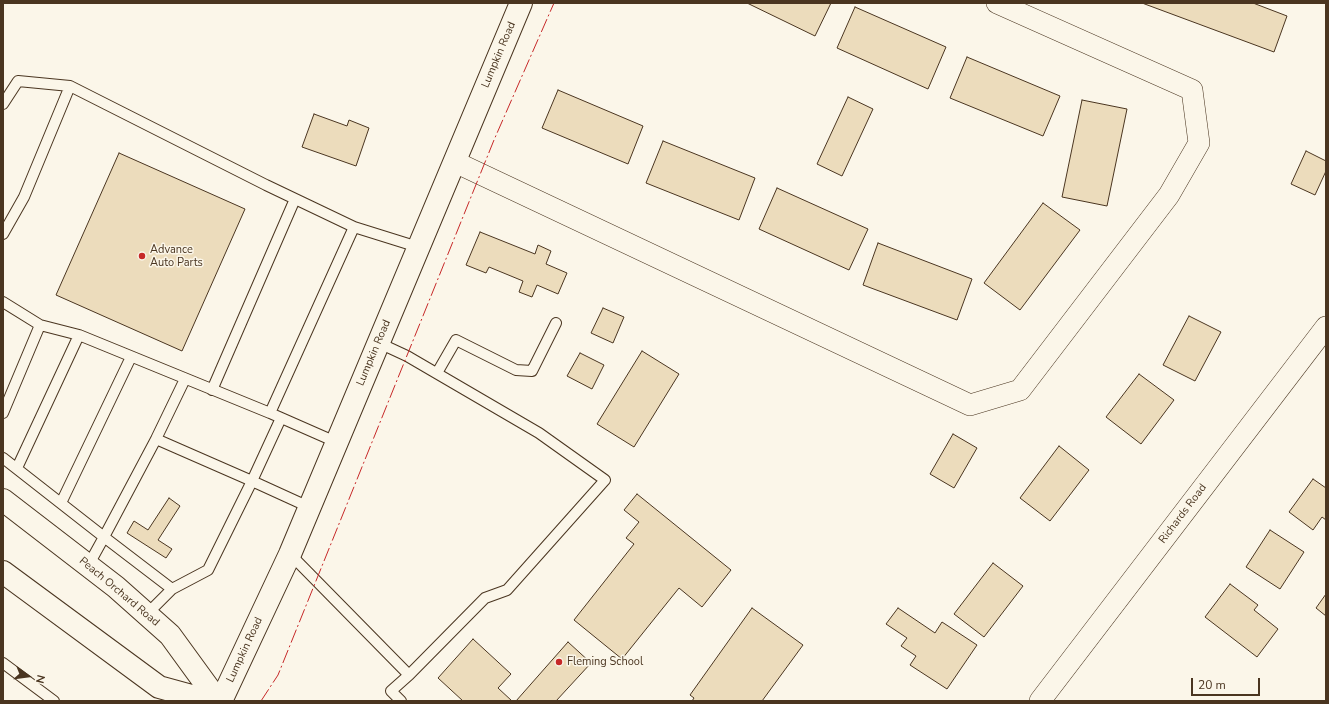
<!DOCTYPE html>
<html>
<head>
<meta charset="utf-8">
<style>
	body { margin:0 }
	#map { position:relative; width:1329px; height:704px; overflow:hidden; background:#fbf6e9; font-family:"Nunito Sans",sans-serif }
	canvas { display:block }
	.frame { position:absolute; inset:0; border:4px solid #4a3520; pointer-events:none }
	.north { position:absolute; left:8px; top:656px; width:40px; height:40px; -webkit-text-stroke:3px #fbf6e9; paint-order:stroke; rotate:104deg; font-size:11px; font-weight:700; line-height:16px; text-align:center; color:#4a3520 }
	.north::after { content:''; display:block; margin:auto; width:14px; height:18px; background:#4a3520; clip-path:polygon(50% 0,100% 100%,50% 72%,0 100%) }
	.scale { position:absolute; left:1191px; top:678px; width:69px; height:18px; box-sizing:border-box; border:2px solid #4a3520; border-top:0; padding-left:5px; font-size:12px; line-height:14px; white-space:nowrap; color:#4a3520; -webkit-text-stroke:3px #fbf6e9; paint-order:stroke }
</style>
</head>
<body>
<div id="map">
<canvas width="1329" height="704"></canvas>
<div class="frame"></div>
<div class="north">N</div>
<div class="scale">20 m</div>
</div>
<script>
const ctx = document.querySelector('canvas').getContext('2d');
ctx.lineJoin = 'round';
function paint(path, color) { ctx.fillStyle = color; ctx.fill(path, 'evenodd'); }
const poly = rows => new Path2D(rows.map(r => 'M' + r).join(''));
function trace(path, color, width, dash) { ctx.strokeStyle = color; ctx.lineWidth = width; ctx.lineCap = dash ? 'butt' : 'round'; ctx.setLineDash(dash || []); ctx.stroke(path); }
function write(font, color, halo, rows, align = 'center') {
  ctx.font = font + ' "Nunito Sans",sans-serif'; ctx.lineWidth = 3; ctx.setLineDash([]); ctx.textBaseline = 'middle'; ctx.strokeStyle = halo; ctx.fillStyle = color; for (const [text, x, y, turn = 0] of rows) {
    ctx.save(); ctx.translate(x, y); ctx.rotate((+turn || 0) * Math.PI / 180); ctx.textAlign = isNaN(turn) ? turn : align; if (halo) ctx.strokeText(text, 0, 0); ctx.fillText(text, 0, 0); ctx.restore();
  }
}
const building = poly([
	[747,3,831,3,815,36,747,3],
	[1142,3,1253,3,1287,16,1274,52,1142,3],
	[855,7,946,47,928,89,837,48,855,7],
	[967,57,1060,96,1043,136,950,98,967,57],
	[558,90,643,126,628,164,542,128,558,90],
	[848,97,873,109,842,176,817,164,848,97],
	[1082,100,1127,109,1107,206,1062,197,1082,100],
	[314,114,347,126,349,120,369,128,356,166,302,147,314,114],
	[663,141,755,178,739,220,646,183,663,141],
	[1306,151,1326,161,1326,171,1315,195,1291,184,1306,151],
	[119,153,245,209,182,351,56,295,119,153],
	[777,188,868,229,849,270,759,229,777,188],
	[1043,203,1080,230,1020,310,984,283,1043,203],
	[480,232,535,254,538,245,551,251,546,264,567,273,558,294,537,285,532,297,519,292,523,281,489,267,486,273,466,265,480,232],
	[878,243,972,279,957,320,863,285,878,243],
	[603,308,624,317,613,343,591,333,603,308],
	[1189,316,1221,332,1195,381,1163,365,1189,316],
	[642,351,679,374,634,447,597,424,642,351],
	[580,353,604,365,592,389,567,376,580,353],
	[1139,374,1174,400,1141,444,1106,417,1139,374],
	[953,434,977,448,954,488,930,474,953,434],
	[1059,446,1089,470,1050,521,1020,498,1059,446],
	[1313,479,1326,488,1326,520,1322,517,1313,530,1289,512,1313,479],
	[637,494,731,570,702,607,679,588,622,659,574,620,634,544,626,538,639,522,624,510,637,494],
	[169,498,180,506,158,540,172,549,166,558,127,533,134,521,148,530,169,498],
	[1270,530,1304,552,1280,589,1246,567,1270,530],
	[993,563,1023,586,984,637,954,614,993,563],
	[1230,584,1258,605,1254,610,1278,629,1257,657,1205,617,1230,584],
	[1326,594,1326,616,1316,608,1326,594],
	[752,608,803,645,762,701,692,701,694,698,690,695,752,608],
	[898,608,935,633,942,622,977,645,947,689,910,665,916,656,901,646,907,638,886,624,898,608],
	[473,639,511,674,498,688,512,701,463,701,438,678,473,639],
	[568,642,591,663,556,701,516,701,568,642]
]);
paint(building, '#ecdcbc');
trace(building, '#4a3520', 1);
const lane = poly([
	[3,104,18,81,70,86,266,185,354,227,270,413],
	[354,227,418,247],
	[3,234,24,197,70,86],
	[3,302,40,325],
	[379,343,407,356,539,433,605,480,507,590,485,598,409,675,391,691,401,701],
	[437,373,456,340,516,370,532,371,556,323],
	[212,390,295,199],
	[3,413,40,325,79,335,270,413,336,442],
	[156,439,252,481,281,418],
	[3,458,104,537,156,439,185,379],
	[17,468,79,335],
	[61,503,131,357],
	[290,554,409,675],
	[88,566,104,537,172,589,208,570,252,481,309,507],
	[147,614,172,589],
	[3,663,54,701]
]);
const street = poly([
	[455,162,970,405,1020,390,1169,195,1199,143,1192,90,997,3],
	[1040,701,1326,327]
]);
const secondary = poly([
	[221,701,290,554,521,3]
]);
const primary = poly([
	[3,500,116,587,170,635,218,701],
	[3,572,159,687,210,701]
]);
trace(lane, '#4a3520', 12);
trace(street, '#4a3520', 22);
trace(secondary, '#4a3520', 24);
trace(primary, '#4a3520', 24);
trace(lane, '#fbf6e9', 10);
trace(street, '#fbf6e9', 21);
trace(secondary, '#fbf6e9', 22);
trace(primary, '#fbf6e9', 22);
trace(poly([
	[261,701,278,675,494,140,554,3]
]), '#c62828', 1, [14, 3, 2, 3]);
for (const [x, y, r, color] of [
	[142,256,4,"#c62828"],
	[559,662,4,"#c62828"]
]) { const dot = new Path2D(); dot.arc(x, y, r, 0, 2 * Math.PI); ctx.fillStyle = color; ctx.fill(dot); trace(dot, '#fbf6e9', 1.5); }
write('11px', '#4a3520', '#fbf6e9', [
	["Lumpkin Road",499,55,-67],
	["Lumpkin Road",374,353,-67],
	["Richards Road",1183,514,-53],
	["Peach Orchard Road",119,592,40],
	["Lumpkin Road",245,650,-65]
]);
write('11px', '#4a3520', '#fbf6e9', [
	["Advance",150,250],
	["Auto Parts",150,263],
	["Fleming School",567,662]
], 'left');
</script>
</body>
</html>
